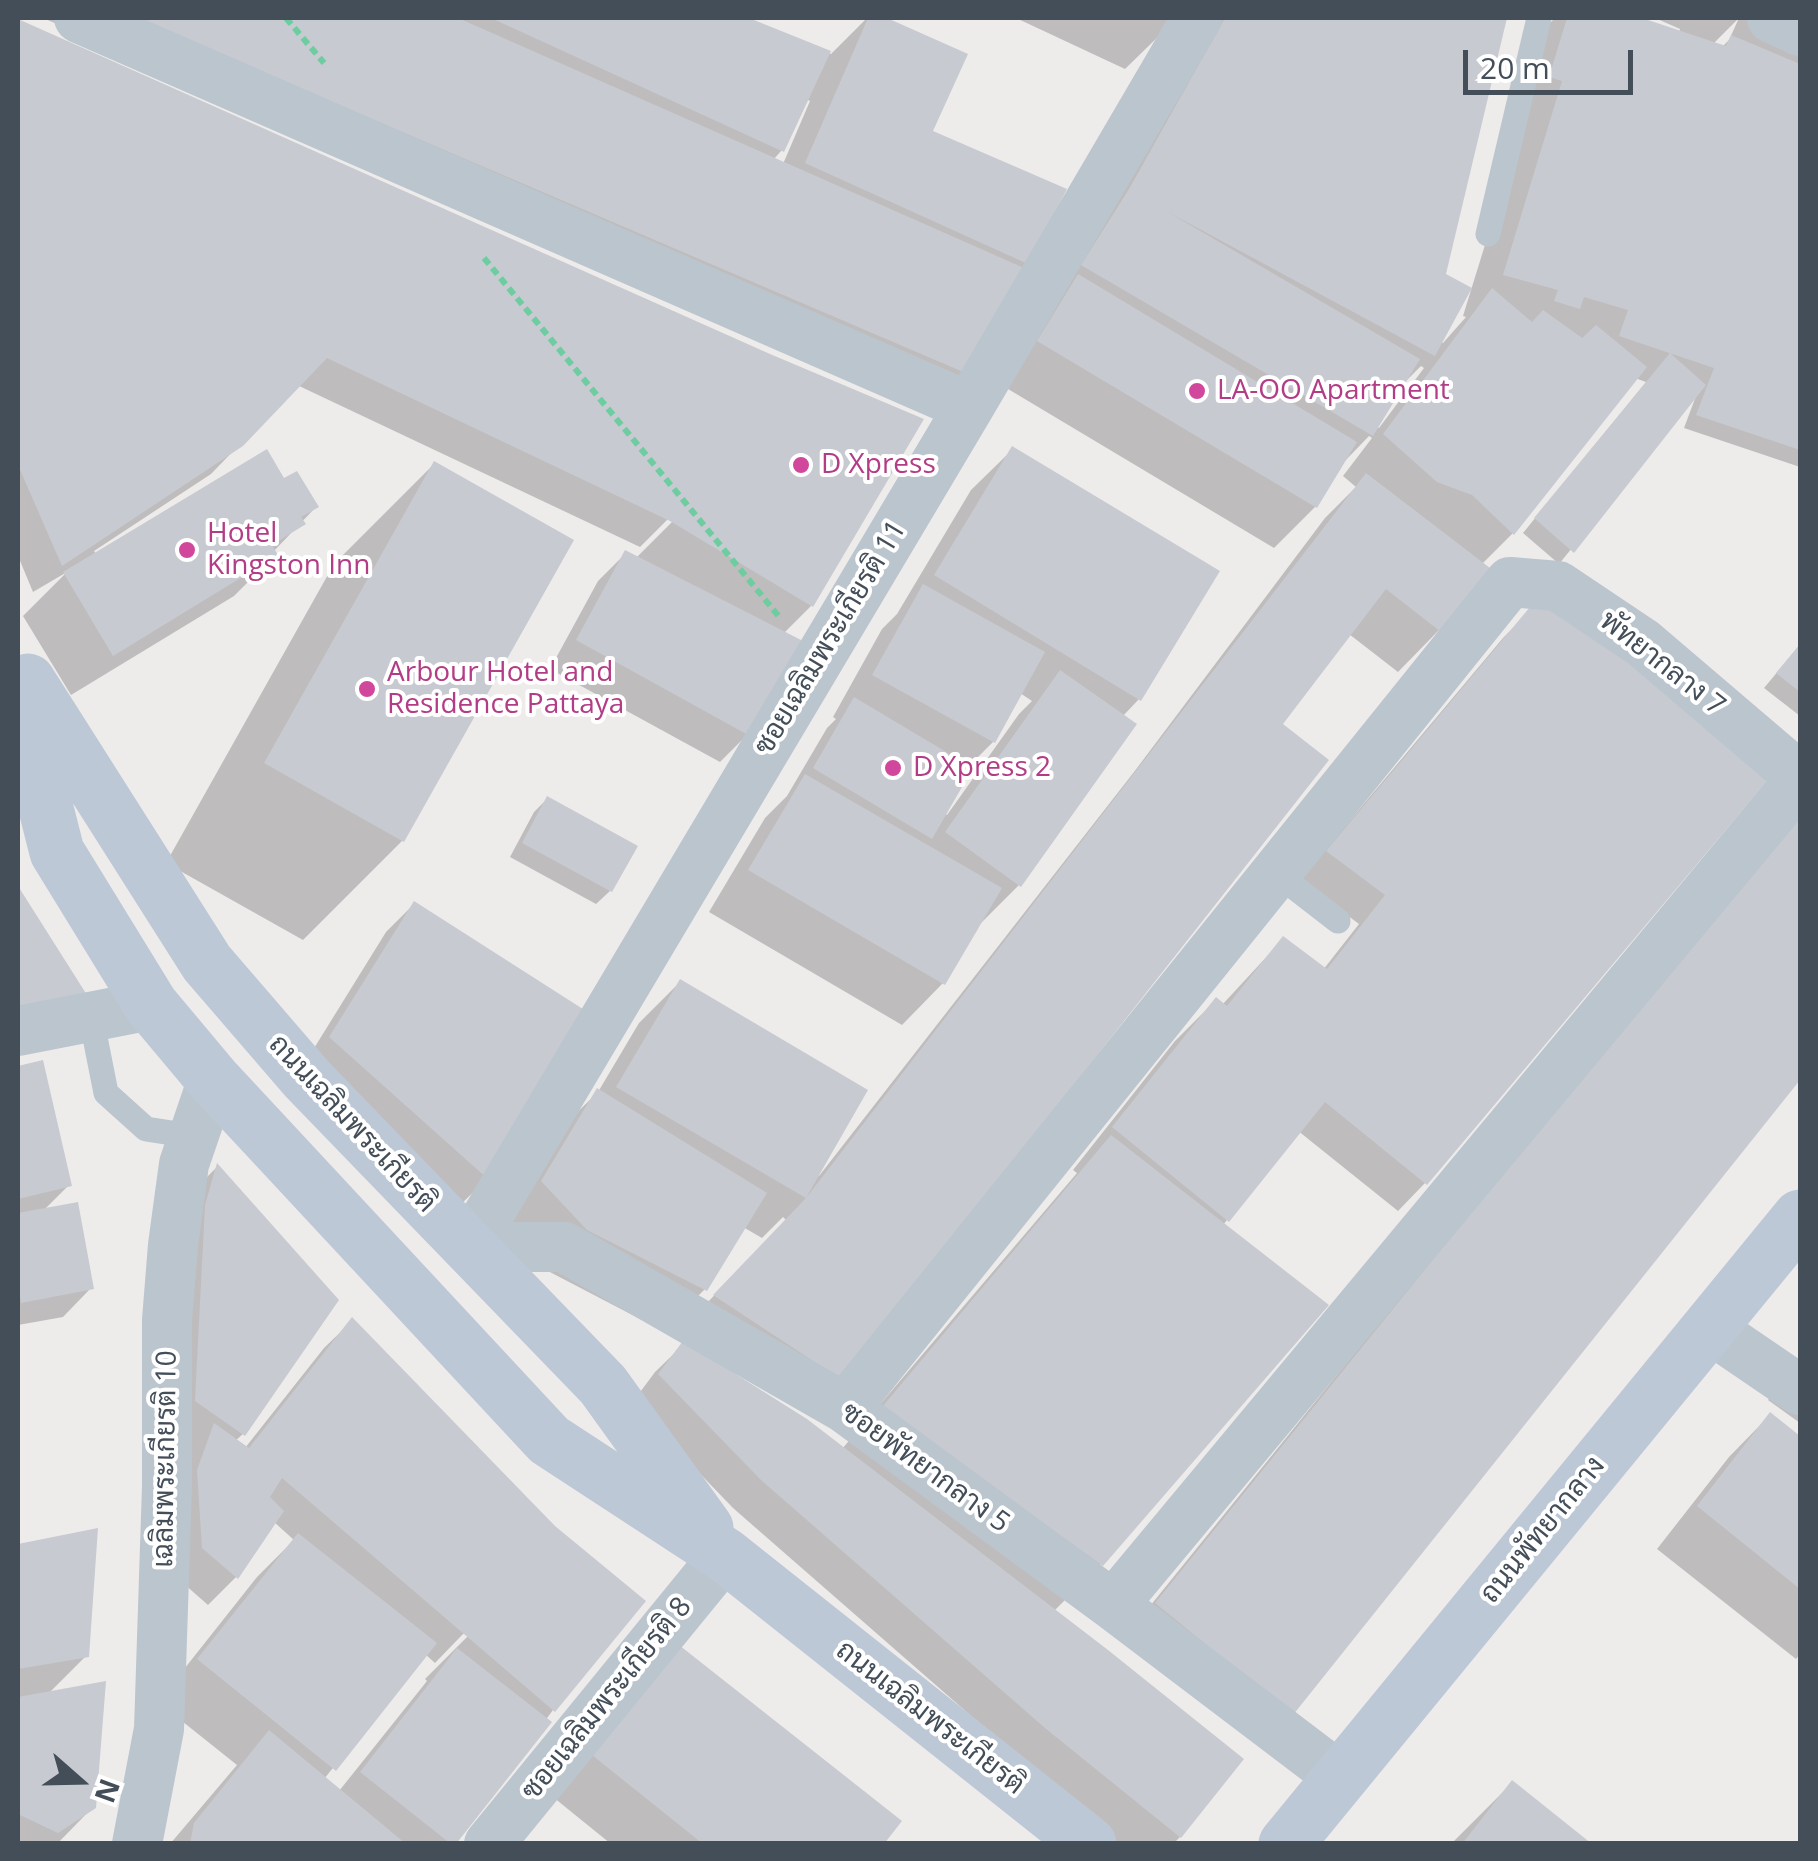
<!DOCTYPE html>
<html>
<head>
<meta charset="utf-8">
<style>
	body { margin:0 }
	#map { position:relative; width:1818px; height:1861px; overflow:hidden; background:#eeebeb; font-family:"Open Sans",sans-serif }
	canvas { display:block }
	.frame { position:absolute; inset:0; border:20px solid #434e59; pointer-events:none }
	.north { position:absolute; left:30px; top:1731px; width:100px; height:100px; -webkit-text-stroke:8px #fff; paint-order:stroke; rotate:110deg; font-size:28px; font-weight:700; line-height:40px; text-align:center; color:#434e59 }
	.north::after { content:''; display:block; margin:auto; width:35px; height:45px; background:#434e59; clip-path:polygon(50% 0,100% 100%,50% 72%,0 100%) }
	.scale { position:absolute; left:1463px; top:50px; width:170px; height:45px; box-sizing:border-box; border:5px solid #434e59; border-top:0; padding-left:12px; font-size:30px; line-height:35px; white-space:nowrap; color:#434e59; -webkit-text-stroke:8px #fff; paint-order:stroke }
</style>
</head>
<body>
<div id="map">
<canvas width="1818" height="1861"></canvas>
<div class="frame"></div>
<div class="north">N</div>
<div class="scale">20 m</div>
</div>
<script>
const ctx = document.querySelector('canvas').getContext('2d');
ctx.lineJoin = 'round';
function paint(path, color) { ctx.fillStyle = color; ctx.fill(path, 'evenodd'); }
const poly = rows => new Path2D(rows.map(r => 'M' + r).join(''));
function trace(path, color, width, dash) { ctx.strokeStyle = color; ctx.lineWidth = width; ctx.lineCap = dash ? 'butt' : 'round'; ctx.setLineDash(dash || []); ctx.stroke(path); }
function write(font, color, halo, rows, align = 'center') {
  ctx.font = font + ' "Open Sans",Sarabun,sans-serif'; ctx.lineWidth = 8; ctx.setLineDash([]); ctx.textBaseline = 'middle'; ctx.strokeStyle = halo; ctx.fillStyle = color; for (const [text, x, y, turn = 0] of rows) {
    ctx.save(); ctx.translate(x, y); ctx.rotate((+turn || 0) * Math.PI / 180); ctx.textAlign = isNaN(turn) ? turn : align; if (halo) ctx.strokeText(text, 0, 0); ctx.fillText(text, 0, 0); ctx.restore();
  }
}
paint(poly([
	[43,18,743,18,831,54,867,18,881,18,965,55,930,133,1026,263,966,373,938,401],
	[806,99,810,101,783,164,773,160,782,150],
	[1016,18,1171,18,1167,28,1125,69],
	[1215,18,1504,18,1444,272,1440,341,1443,343,1466,317,1463,316,1523,122,1534,39,1555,18,1634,18,1679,33,1680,29,1655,18,1800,18,1800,467,1684,428,1696,396,1559,564,1523,533,1646,382,1635,378,1513,533,1481,565,1439,630,1398,672,1349,634,1280,725,812,1407,687,1324,786,1220,783,1217,762,1238,743,1227,705,1289,663,1331,546,1270,501,1224,556,1133,598,1092,639,1023,680,982,819,1176,1134,772,1325,518,1356,487,1343,476,1372,438,1369,436,1343,463,1315,507,1274,548,998,383],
	[1739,18,1729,40,1722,47,1713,44],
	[1421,366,1424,368,1379,428,1376,426,1398,389],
	[18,22,769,357,811,606,783,634,748,734,720,762,550,669,598,581,626,553,628,566,676,518,669,518,640,547,297,385,211,474,94,551,97,555,283,481,316,507,273,552,275,555,234,596,71,695,23,616,67,572,33,592,18,556],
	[1013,449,1139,699,1122,717,1019,885,978,926,943,983,902,1025,709,912,765,818,787,796,827,728,836,719,833,717,882,629,897,614,971,490],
	[1020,693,1032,701,1019,714,947,815,944,813,968,767,993,742],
	[434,464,402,841,303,940,166,863,334,564],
	[1532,609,1425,1183,1398,1211,1297,1130,1223,1225,1101,1564,1054,1611,1180,1837,1173,1844,1096,1844,1017,1756,733,1508,632,1403,655,1372,684,1344,842,1449,1077,1173,1073,1170,1175,1041,1216,1000,1222,1005,1283,939,1323,970,1359,924,1300,880,1503,638],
	[1800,645,1800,716,1764,688],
	[547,799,610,891,596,904,510,857,534,812],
	[1800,808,1800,1076,1291,1713,1129,1632,1777,831],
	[18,891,84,995,18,1050],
	[414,904,487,1179,459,1206,303,1066,386,932],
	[41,1063,69,1185,43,1211,91,1288,63,1317,18,1325,18,1069],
	[217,1167,243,1434,235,1441,245,1448,324,1348,352,1321,553,1710,453,1844,170,1844,237,1765,158,1702,257,1577,294,1540,274,1522,236,1577,208,1605,175,1576,177,1207],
	[463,1634,470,1634,425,1679,427,1681,339,1791,324,1779,425,1654,435,1663],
	[1800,1359,1800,1423,1768,1400],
	[1770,1415,1800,1439,1800,1654,1796,1659,1657,1549,1729,1457],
	[95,1531,86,1656,48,1694,93,1807,57,1844,18,1844,18,1546],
	[638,1689,881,1844,611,1844,553,1797],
	[1512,1783,1588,1844,1451,1844]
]), '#0003');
paint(poly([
	[136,18,458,18,1024,268,968,374],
	[491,18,749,18,831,51,784,152],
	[868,18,887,18,968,54,933,131,1067,189,1028,264,805,163],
	[1225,18,1507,18,1446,274,1472,288,1435,356,1166,211,1420,359,1373,436,1081,265,1129,189],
	[1567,18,1642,18,1726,46,1731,35,1800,64,1800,450,1696,415,1714,368,1619,336,1628,310,1584,297,1580,309,1554,301,1558,290,1503,275,1562,81,1549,77],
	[18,19,770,354,924,419,813,607,670,521,327,358,243,446,62,566,18,465],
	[1078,274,1357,442,1317,508,1037,341],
	[1492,288,1532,322,1543,310,1582,338,1596,325,1647,367,1514,535,1472,495,1437,482,1383,434],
	[1670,353,1706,385,1574,553,1534,518],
	[1012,446,1220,571,1141,701,934,575],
	[267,449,284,478,297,471,319,507,301,517,306,524,272,545,278,555,113,656,63,572],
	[434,461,574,540,404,842,264,763],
	[1366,473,1490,568,1441,632,1386,589,1283,724,1329,760,842,1380,713,1295,806,1198,616,1087,680,979,868,1090,806,1198],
	[625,550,803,641,750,736,576,640],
	[923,584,1045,652,995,743,872,675],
	[1554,602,1772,775,1427,1185,1325,1102,1229,1222,1112,1127,1216,997,1227,1006,1283,936,1327,969,1385,895,1326,851,1530,607],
	[1800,644,1800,692,1776,673],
	[1060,670,1137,724,1021,887,945,832],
	[854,697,973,768,932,839,813,768],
	[805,774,1002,888,945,985,748,870],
	[547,796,638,846,612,892,522,843],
	[1800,806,1800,1080,1293,1715,1155,1603],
	[18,886,87,995,18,1007],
	[414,901,586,1011,489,1180,329,1037],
	[43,1060,72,1186,18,1199,18,1066],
	[597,1088,767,1193,707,1291,587,1230,541,1181],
	[1111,1135,1329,1305,1103,1566,882,1407],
	[217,1163,339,1300,245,1436,195,1401,205,1205],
	[78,1202,94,1289,21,1303,18,1284,18,1213],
	[352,1317,555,1526,646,1601,555,1712,282,1478,270,1497,284,1511,238,1579,202,1548,197,1470,214,1423,249,1448],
	[683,1341,807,1419,1108,1650,1244,1759,1181,1838,1045,1728,761,1480,658,1374],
	[1770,1412,1800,1436,1800,1589,1697,1506],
	[98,1528,89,1657,18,1669,18,1544],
	[298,1533,437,1643,336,1771,197,1659],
	[679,1645,902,1821,884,1844,703,1844,592,1755],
	[457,1648,552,1722,456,1844,451,1844,360,1772],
	[106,1681,96,1808,58,1833,18,1814,18,1697],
	[269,1730,406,1844,190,1844,194,1823],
	[1512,1780,1592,1844,1462,1844]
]), '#c7cad0');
trace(poly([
	[286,18,324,63],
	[484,258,781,619]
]), '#6ecda0', 6, [8, 5]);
trace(poly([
	[1488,234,1539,18],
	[1276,873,1338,921],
	[91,1017,106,1093,146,1129,191,1136]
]), '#bbc5ce', 25);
trace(poly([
	[79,18,969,407],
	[1772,18,1800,31],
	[18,1031,151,1005],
	[469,1247,969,407,1197,18],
	[469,1247,564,1247,845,1408,1113,1605,1341,1778],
	[1709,1328,1800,1390],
	[845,1408,1510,582,1558,586,1643,643,1800,777],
	[1113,1605,1800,780],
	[137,1844,159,1729,167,1486,167,1320,173,1245,184,1164,213,1079],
	[489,1844,725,1555]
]), '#bbc5ce', 50);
trace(poly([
	[28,681,207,963,307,1079,603,1385,706,1528],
	[18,698,57,852,151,1005,213,1079,549,1440,725,1555,1089,1844],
	[1286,1844,1800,1217]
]), '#bcc8d5', 55);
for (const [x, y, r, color] of [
	[1197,391,10,"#d1479c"],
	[801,465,10,"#d1479c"],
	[187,550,10,"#d1479c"],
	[367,689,10,"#d1479c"],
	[893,768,10,"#d1479c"]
]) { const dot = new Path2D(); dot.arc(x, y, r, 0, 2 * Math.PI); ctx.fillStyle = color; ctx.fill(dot); trace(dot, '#fff', 4); }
write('28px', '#b23c85', '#fff', [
	["LA-OO Apartment",1217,391],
	["D Xpress",821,465],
	["Hotel",207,534],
	["Kingston Inn",207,566],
	["Arbour Hotel and",387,673],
	["Residence Pattaya",387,705],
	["D Xpress 2",913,768]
], 'left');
write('28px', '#434e59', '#fff', [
	["ซอยเฉลิมพระเกียรติ 11",831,638,-59],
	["พัทยากลาง 7",1662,664,38],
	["ถนนเฉลิมพระเกียรติ",352,1124,47],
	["เฉลิมพระเกียรติ 10",166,1459,-89],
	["ซอยพัทยากลาง 5",925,1468,36],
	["ถนนพัทยากลาง",1543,1530,-51],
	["ซอยเฉลิมพระเกียรติ 8",607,1699,-51],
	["ถนนเฉลิมพระเกียรติ",930,1718,38]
]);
</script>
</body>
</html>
